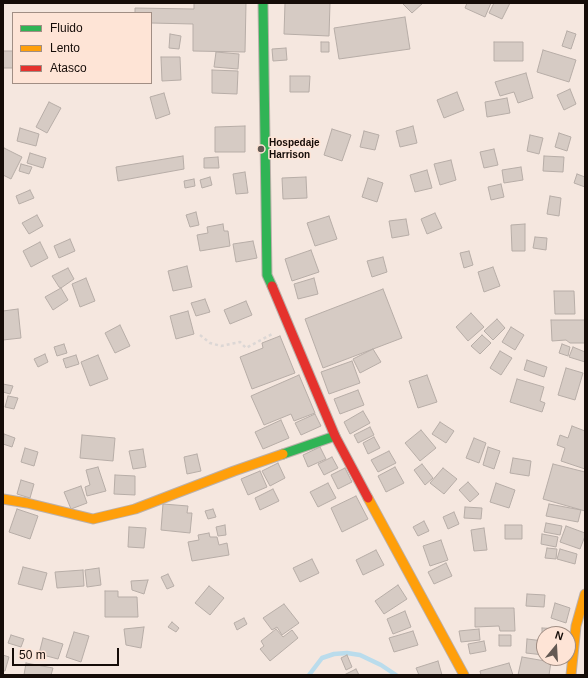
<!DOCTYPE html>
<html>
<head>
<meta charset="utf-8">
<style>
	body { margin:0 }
	#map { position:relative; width:588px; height:678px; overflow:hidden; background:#f5e7df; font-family:Arial,sans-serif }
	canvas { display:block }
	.frame { position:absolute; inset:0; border:4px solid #150c08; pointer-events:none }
	.legend { position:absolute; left:12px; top:12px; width:140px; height:72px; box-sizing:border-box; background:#fee4d6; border:1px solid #a18e84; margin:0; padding:5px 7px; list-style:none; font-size:12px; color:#150c08 }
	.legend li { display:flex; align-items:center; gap:8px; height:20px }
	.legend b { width:20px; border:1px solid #a18e84 }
	.north { position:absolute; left:536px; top:626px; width:40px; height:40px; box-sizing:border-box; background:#fee4d6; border:1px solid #a18e84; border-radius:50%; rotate:18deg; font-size:11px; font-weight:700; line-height:16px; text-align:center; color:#150c08 }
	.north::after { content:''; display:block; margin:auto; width:14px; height:18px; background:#635953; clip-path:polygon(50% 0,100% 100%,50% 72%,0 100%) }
	.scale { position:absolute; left:12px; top:648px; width:107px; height:18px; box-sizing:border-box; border:2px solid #150c08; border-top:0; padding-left:5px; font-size:12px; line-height:14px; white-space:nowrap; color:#150c08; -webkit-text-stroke:3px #fee4d6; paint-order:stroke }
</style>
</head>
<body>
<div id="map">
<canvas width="588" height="678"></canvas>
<div class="frame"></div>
<ul class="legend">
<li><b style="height:5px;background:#30b455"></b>Fluido</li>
<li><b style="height:5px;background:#ff9f0a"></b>Lento</li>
<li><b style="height:5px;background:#e5322d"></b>Atasco</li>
</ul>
<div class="north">N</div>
<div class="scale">50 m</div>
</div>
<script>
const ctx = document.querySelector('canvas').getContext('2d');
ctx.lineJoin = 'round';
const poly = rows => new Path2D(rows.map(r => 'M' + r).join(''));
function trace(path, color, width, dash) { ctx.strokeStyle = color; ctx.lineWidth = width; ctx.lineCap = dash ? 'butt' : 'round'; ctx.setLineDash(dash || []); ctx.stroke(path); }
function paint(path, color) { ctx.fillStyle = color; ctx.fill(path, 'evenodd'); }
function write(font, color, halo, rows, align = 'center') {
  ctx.font = font + ' Arial,sans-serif'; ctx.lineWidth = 3; ctx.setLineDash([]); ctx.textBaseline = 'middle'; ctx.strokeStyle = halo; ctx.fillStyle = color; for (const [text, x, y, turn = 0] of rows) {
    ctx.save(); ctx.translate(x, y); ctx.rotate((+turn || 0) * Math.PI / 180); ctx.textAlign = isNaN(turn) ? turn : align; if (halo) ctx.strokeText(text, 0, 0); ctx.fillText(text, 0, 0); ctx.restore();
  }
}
trace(poly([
	[309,675,322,658,334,654,347,653,360,655,381,665,396,675]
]), '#badcec', 4.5);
const building = poly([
	[194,3,246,3,245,52,193,51,193,24,151,23,151,13,135,13,135,8,194,9,194,3],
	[285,3,330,3,329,36,284,34,285,3],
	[403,3,423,3,412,13,403,4,403,3],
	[467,3,491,3,485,17,465,8,467,3],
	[494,3,510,3,502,19,489,13,494,3],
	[405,17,410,49,339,59,334,28,405,17],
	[567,31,576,34,571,49,562,46,567,31],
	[170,34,181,36,179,49,169,48,170,34],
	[321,42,329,42,329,52,321,52,321,42],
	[494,42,523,42,523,61,494,61,494,42],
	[286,48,287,60,273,61,272,49,286,48],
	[543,50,576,60,569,82,537,72,543,50],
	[3,51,13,51,13,68,3,68,3,51],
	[216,52,239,54,238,69,214,67,216,52],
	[161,57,180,57,181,80,162,81,161,57],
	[212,70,238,71,237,94,212,93,212,70],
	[526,73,533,98,518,103,514,92,500,96,495,82,526,73],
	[290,76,310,76,309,92,290,92,290,76],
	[570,89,576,104,564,110,557,95,570,89],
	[457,92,464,110,444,118,437,100,457,92],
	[164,93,170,114,156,119,150,97,164,93],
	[507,98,510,113,487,117,485,102,507,98],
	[49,102,61,108,47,133,36,127,49,102],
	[245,126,245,152,215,152,215,127,245,126],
	[413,126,417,143,400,147,396,131,413,126],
	[20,128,39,134,36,146,17,141,20,128],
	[332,129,351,135,342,161,324,155,332,129],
	[364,131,379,135,375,150,360,147,364,131],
	[559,133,571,137,567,151,555,147,559,133],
	[530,135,543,138,539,154,527,151,530,135],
	[4,148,22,157,11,179,3,175,3,150,4,148],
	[494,149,498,165,484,168,480,152,494,149],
	[30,153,46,158,43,168,27,163,30,153],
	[183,156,184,169,118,181,116,167,183,156],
	[544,156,564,157,563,172,543,171,544,156],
	[218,157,219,168,204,168,204,158,218,157],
	[451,160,456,180,440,185,434,164,451,160],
	[21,164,32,167,29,174,19,171,21,164],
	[521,167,523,180,504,183,502,170,521,167],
	[427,170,432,188,415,192,410,175,427,170],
	[245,172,248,193,236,194,233,174,245,172],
	[577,174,585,177,585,187,574,183,577,174],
	[210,177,212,185,202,188,200,180,210,177],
	[306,177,307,198,283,199,282,178,306,177],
	[368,178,383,183,377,202,362,197,368,178],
	[194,179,195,186,185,188,184,181,194,179],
	[501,184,504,197,491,200,488,187,501,184],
	[30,190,34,198,19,204,16,196,30,190],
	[550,196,561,198,559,216,547,214,550,196],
	[196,212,199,225,190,227,186,215,196,212],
	[435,213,442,228,427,234,421,219,435,213],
	[37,215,43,226,29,234,22,223,37,215],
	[329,216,337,239,315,246,307,223,329,216],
	[406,219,409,235,392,238,389,221,406,219],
	[223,224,224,231,228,231,230,246,200,251,197,235,208,233,207,227,223,224],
	[525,224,525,251,512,251,511,225,525,224],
	[535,237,547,238,546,250,533,248,535,237],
	[70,239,75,251,59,258,54,246,70,239],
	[253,241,257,258,236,262,233,244,253,241],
	[40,242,48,258,31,267,23,251,40,242],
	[311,250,319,272,292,281,285,259,311,250],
	[469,251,473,265,464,268,460,253,469,251],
	[383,257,387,272,372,277,367,261,383,257],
	[187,266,192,287,173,291,168,271,187,266],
	[493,267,500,286,484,292,478,272,493,267],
	[68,268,74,279,61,288,59,287,52,276,68,268],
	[86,278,95,301,80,307,72,284,86,278],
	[314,278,318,294,298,299,294,284,314,278],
	[61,288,68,300,53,310,45,297,61,288],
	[383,289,402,338,323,368,305,319,383,289],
	[554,291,574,291,575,314,555,314,554,291],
	[205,299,210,312,196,316,191,303,205,299],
	[246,301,252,315,230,324,224,310,246,301],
	[18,309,21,338,3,340,3,311,18,309],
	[188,311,194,334,176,339,170,316,188,311],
	[471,313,484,327,468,341,456,327,471,313],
	[497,319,505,328,493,340,484,331,497,319],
	[551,320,585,320,585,343,570,343,566,340,552,341,551,320],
	[120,325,130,346,115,353,105,333,120,325],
	[511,327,524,335,515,350,502,342,511,327],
	[482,335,491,343,480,354,471,346,482,335],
	[280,336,295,373,252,389,240,357,263,348,262,343,280,336],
	[64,344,67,353,57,356,54,347,64,344],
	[562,344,570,347,568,356,559,353,562,344],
	[573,347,585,352,585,362,569,357,573,347],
	[373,349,381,362,360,373,353,359,373,349],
	[500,351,512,358,501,375,490,368,500,351],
	[45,354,48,362,38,367,34,359,45,354],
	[76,355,79,364,66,368,63,359,76,355],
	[98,355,108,379,90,386,81,362,98,355],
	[527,360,547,367,544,377,524,370,527,360],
	[352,361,360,383,329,394,321,372,352,361],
	[566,368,583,373,575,400,558,395,566,368],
	[299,375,315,413,294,421,291,414,264,425,251,396,299,375],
	[427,375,437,402,418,408,409,381,427,375],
	[517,379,544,387,540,401,545,403,542,412,510,402,517,379],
	[3,384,13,386,10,394,3,392,3,384],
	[358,390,364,405,340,414,334,399,358,390],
	[8,396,18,398,14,409,5,407,8,396],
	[363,411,370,423,350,434,344,422,363,411],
	[315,414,321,426,301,435,295,423,315,414],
	[281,420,289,438,263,449,255,432,281,420],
	[440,422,454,431,446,443,432,434,440,422],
	[572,426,585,431,585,469,561,461,565,448,557,445,560,435,568,438,572,426],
	[370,427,374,435,358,443,354,435,370,427],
	[421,430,436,448,420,461,405,443,421,430],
	[4,434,15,438,12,447,3,444,4,434],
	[82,435,115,438,113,461,80,458,82,435],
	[374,437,380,448,368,454,363,443,374,437],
	[474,438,486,443,479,463,466,458,474,438],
	[320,447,326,459,308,467,303,455,320,447],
	[488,447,500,451,494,469,483,465,488,447],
	[25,448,38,452,34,466,21,462,25,448],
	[143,449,146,467,133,469,129,451,143,449],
	[389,451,396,463,378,472,371,460,389,451],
	[197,454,201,471,187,474,184,457,197,454],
	[332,457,338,468,324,475,318,464,332,457],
	[513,458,531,461,529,476,510,473,513,458],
	[278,463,285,478,270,486,262,471,278,463],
	[422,464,433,478,425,485,414,470,422,464],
	[553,464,585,472,585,511,543,499,553,464],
	[98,467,106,491,87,496,85,487,90,485,86,470,98,467],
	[395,467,404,483,386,492,378,476,395,467],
	[345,468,352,482,338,489,331,475,345,468],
	[443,468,457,479,444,494,430,483,443,468],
	[260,471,267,487,248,495,241,479,260,471],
	[115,475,135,476,135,495,114,494,115,475],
	[21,480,34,484,30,498,17,494,21,480],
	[468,482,479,494,470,502,459,490,468,482],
	[328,483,336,498,318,507,310,492,328,483],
	[496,483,515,490,509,508,490,502,496,483],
	[81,486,87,503,71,509,64,492,81,486],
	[273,489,279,501,260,510,255,498,273,489],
	[356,496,368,519,342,532,331,508,356,496],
	[163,504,188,506,187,513,192,513,190,533,161,530,163,504],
	[549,504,581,510,578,522,546,516,549,504],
	[465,507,482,508,481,519,464,518,465,507],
	[17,509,38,516,30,539,9,532,17,509],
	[213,509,216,517,208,519,205,511,213,509],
	[454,512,459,524,448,529,443,517,454,512],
	[424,521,429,531,418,536,413,527,424,521],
	[546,523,562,526,560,535,544,532,546,523],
	[225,525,226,535,218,536,216,527,225,525],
	[505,525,522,525,522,539,505,539,505,525],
	[566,526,585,533,585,536,580,549,560,542,566,526],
	[129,527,146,528,144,548,128,547,129,527],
	[484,528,487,550,474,551,471,530,484,528],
	[209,533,210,537,217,537,219,545,227,543,229,555,192,561,188,542,199,540,198,535,209,533],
	[542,534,558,537,556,547,541,544,542,534],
	[441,540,448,560,430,566,423,546,441,540],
	[547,548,557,549,556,559,545,558,547,548],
	[560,549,577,554,575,564,557,559,560,549],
	[376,550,384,565,363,575,356,560,376,550],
	[312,559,319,573,300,582,293,568,312,559],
	[446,563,452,576,434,584,428,572,446,563],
	[23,567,47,573,42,590,18,584,23,567],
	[99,568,101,585,87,587,85,570,99,568],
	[83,570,84,586,57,588,55,572,83,570],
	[168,574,174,586,167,589,161,577,168,574],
	[148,580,144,594,132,590,131,581,148,580],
	[398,585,407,599,384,614,375,601,398,585],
	[209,586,224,598,210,615,195,603,209,586],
	[105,591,118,591,118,597,137,597,138,617,105,617,105,591],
	[527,594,545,595,544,607,526,606,527,594],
	[555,603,570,608,566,623,551,618,555,603],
	[284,604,299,623,282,635,277,627,272,630,263,618,284,604],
	[475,608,514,608,515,631,500,631,499,626,475,627,475,608],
	[405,611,411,627,393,634,387,619,405,611],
	[244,618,247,624,237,630,234,623,244,618],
	[172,622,179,628,176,632,168,627,172,622],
	[144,627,141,648,126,645,124,629,144,627],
	[542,628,564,629,564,634,544,634,544,639,542,639,542,628],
	[276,629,283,637,292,630,298,638,270,661,260,649,264,646,261,641,276,629],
	[479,629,480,640,461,642,459,631,479,629],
	[413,631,418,645,394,652,389,638,413,631],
	[74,632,89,636,81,662,66,657,74,632],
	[11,635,24,639,21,647,8,643,11,635],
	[499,635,511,635,511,646,499,646,499,635],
	[43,638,63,644,58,659,39,654,43,638],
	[527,639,544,641,544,655,526,653,527,639],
	[484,641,486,651,470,654,468,644,484,641],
	[3,655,9,657,5,671,3,671,3,655],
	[347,655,352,667,346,670,341,658,347,655],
	[522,657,551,662,549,675,518,675,522,657],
	[438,661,442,675,419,675,416,668,438,661],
	[26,663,53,668,51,675,24,675,26,663],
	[509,663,513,675,481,675,480,671,509,663],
	[356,669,359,675,344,675,356,669]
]);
paint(building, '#d6cbc4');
trace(building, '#b7ada7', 1);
const fast = poly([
	[263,3,267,275,272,286],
	[283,454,335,436]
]);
const slow = poly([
	[368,498,464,675],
	[3,499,27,503,93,519,135,509,234,471,283,454],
	[571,675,576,626,585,594]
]);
const jam = poly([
	[272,286,335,436,368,498]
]);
trace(fast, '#bbb0aa', 11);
trace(slow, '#bbb0aa', 11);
trace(jam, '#bbb0aa', 11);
trace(poly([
	[200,335,210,343,221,346,240,342,246,348,274,333]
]), '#dcd7d5', 2.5, [3, 3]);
trace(fast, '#30b455', 9);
trace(slow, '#ff9f0a', 9);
trace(jam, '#e5322d', 9);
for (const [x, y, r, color] of [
	[261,149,4,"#635953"]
]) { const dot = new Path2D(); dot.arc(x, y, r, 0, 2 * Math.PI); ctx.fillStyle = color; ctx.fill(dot); trace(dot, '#fee4d6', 1.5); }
write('bold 10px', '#150c08', '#fee4d6', [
	["Hospedaje",269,143],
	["Harrison",269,155]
], 'left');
</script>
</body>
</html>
